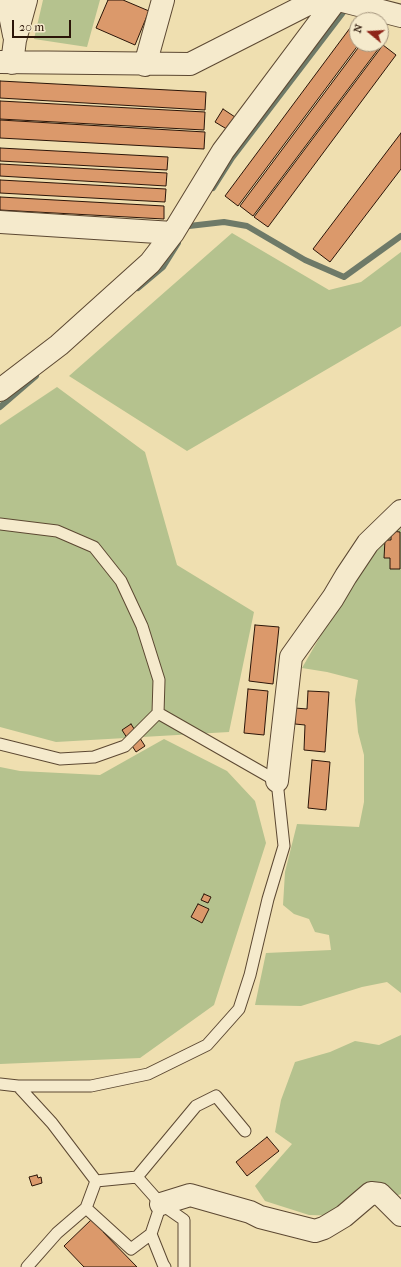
<!DOCTYPE html>
<html>
<head>
<meta charset="utf-8">
<style>
	body { margin:0 }
	#map { position:relative; width:401px; height:1267px; overflow:hidden; background:#efdfb0; font-family:"IM FELL French Canon",serif }
	canvas { display:block }
	.north { position:absolute; left:349px; top:12px; width:40px; height:40px; box-sizing:border-box; background:#f5eacc; border:1px solid #a4957e; border-radius:50%; rotate:288deg; font-size:11px; font-weight:700; line-height:16px; text-align:center; color:#2b1508 }
	.north::after { content:''; display:block; margin:auto; width:14px; height:18px; background:#8f2418; clip-path:polygon(50% 0,100% 100%,50% 72%,0 100%) }
	.scale { position:absolute; left:12px; top:20px; width:59px; height:18px; box-sizing:border-box; border:2px solid #2b1508; border-top:0; padding-left:5px; font-size:12px; line-height:14px; white-space:nowrap; color:#2b1508; -webkit-text-stroke:3px #f5eacc; paint-order:stroke }
</style>
</head>
<body>
<div id="map">
<canvas width="401" height="1267"></canvas>
<div class="north">N</div>
<div class="scale">20 m</div>
</div>
<script>
const ctx = document.querySelector('canvas').getContext('2d');
ctx.lineJoin = 'round';
function paint(path, color) { ctx.fillStyle = color; ctx.fill(path, 'evenodd'); }
const poly = rows => new Path2D(rows.map(r => 'M' + r).join(''));
function trace(path, color, width, dash) { ctx.strokeStyle = color; ctx.lineWidth = width; ctx.lineCap = dash ? 'butt' : 'round'; ctx.setLineDash(dash || []); ctx.stroke(path); }
paint(poly([
	[43,0,100,0,87,47,34,39],
	[232,233,329,290,361,282,401,252,401,326,187,451,69,376],
	[57,387,145,452,177,565,254,612,229,732,56,742,0,727,0,425],
	[401,528,401,993,387,982,362,987,301,1006,255,1005,266,953,331,950,329,935,315,932,309,919,294,914,283,905,285,872,297,824,359,827,364,802,364,755,358,732,355,700,358,680,327,672,302,668,333,614,373,553],
	[164,739,227,771,255,801,266,843,214,1005,140,1058,0,1064,0,767,20,771,100,775],
	[401,1035,401,1194,344,1216,309,1215,265,1201,255,1186,292,1144,275,1132,281,1100,295,1062,330,1052,355,1041,379,1045]
]), '#b5c28e');
trace(poly([
	[213,188,232,158,348,6],
	[189,226,224,222,247,226,305,260,344,277,401,236],
	[138,288,163,267,178,243],
	[0,407,36,376]
]), '#6e7a68', 6);
const building = poly([
	[108,0,123,0,149,11,135,45,96,28,108,0],
	[353,24,357,26,357,44,359,44,238,206,225,196,353,24],
	[361,44,382,44,253,216,240,206,361,44],
	[383,45,396,55,268,227,254,217,383,45],
	[0,81,206,92,205,110,0,98,0,81],
	[0,101,205,112,204,130,0,119,0,101],
	[223,109,238,119,230,131,215,122,223,109],
	[0,120,205,132,204,149,0,138,0,120],
	[401,133,401,169,330,262,313,249,401,133],
	[0,148,168,157,167,170,0,161,0,148],
	[0,164,167,173,166,186,0,176,0,164],
	[0,180,166,189,165,202,0,193,0,180],
	[0,197,164,206,164,219,0,210,0,197],
	[391,531,400,532,400,569,390,569,390,558,384,558,385,540,391,540,391,531],
	[255,625,279,627,273,684,249,681,255,625],
	[248,689,268,691,264,735,244,733,248,689],
	[308,691,329,692,325,752,304,750,305,725,295,724,295,708,307,709,308,691],
	[131,724,145,746,136,752,122,730,131,724],
	[312,760,330,762,326,810,308,808,312,760],
	[204,894,211,897,208,903,201,900,204,894],
	[198,904,209,909,202,923,191,917,198,904],
	[267,1137,279,1151,247,1176,236,1162,267,1137],
	[37,1175,38,1178,41,1177,42,1183,32,1186,29,1177,37,1175],
	[92,1219,104,1231,103,1232,137,1267,84,1267,64,1246,92,1219]
]);
paint(building, '#db996b');
trace(building, '#2b1508', 1);
const service = poly([
	[0,524,57,531,94,547,121,581,142,626,159,680,158,713,125,746,94,757,60,759,0,744],
	[0,1084,18,1086,91,1086,148,1074,207,1045,239,1009,250,975,268,899,284,846,277,781,158,713],
	[18,1086,52,1123,96,1181,86,1208,57,1233,27,1267],
	[137,1177,196,1106,216,1096,245,1131],
	[161,1204,184,1220,184,1267],
	[86,1208,131,1249,151,1234,161,1204,137,1177,96,1181],
	[151,1234,163,1264,165,1267]
]);
const minor = poly([
	[7,0,14,35],
	[339,0,401,16],
	[0,62,190,64,316,0],
	[12,63,15,40,26,0],
	[145,65,163,0],
	[0,222,173,233],
	[0,390,59,345,150,263,173,233,223,151,336,0],
	[277,781,291,657,333,598,346,576,368,543,401,511],
	[161,1204,190,1195,250,1212,260,1217,315,1231,324,1228,344,1216,371,1193,380,1194,401,1215]
]);
trace(service, '#5c4832', 13);
trace(minor, '#5c4832', 24);
trace(service, '#f5eacc', 11);
trace(minor, '#f5eacc', 22);
</script>
</body>
</html>
